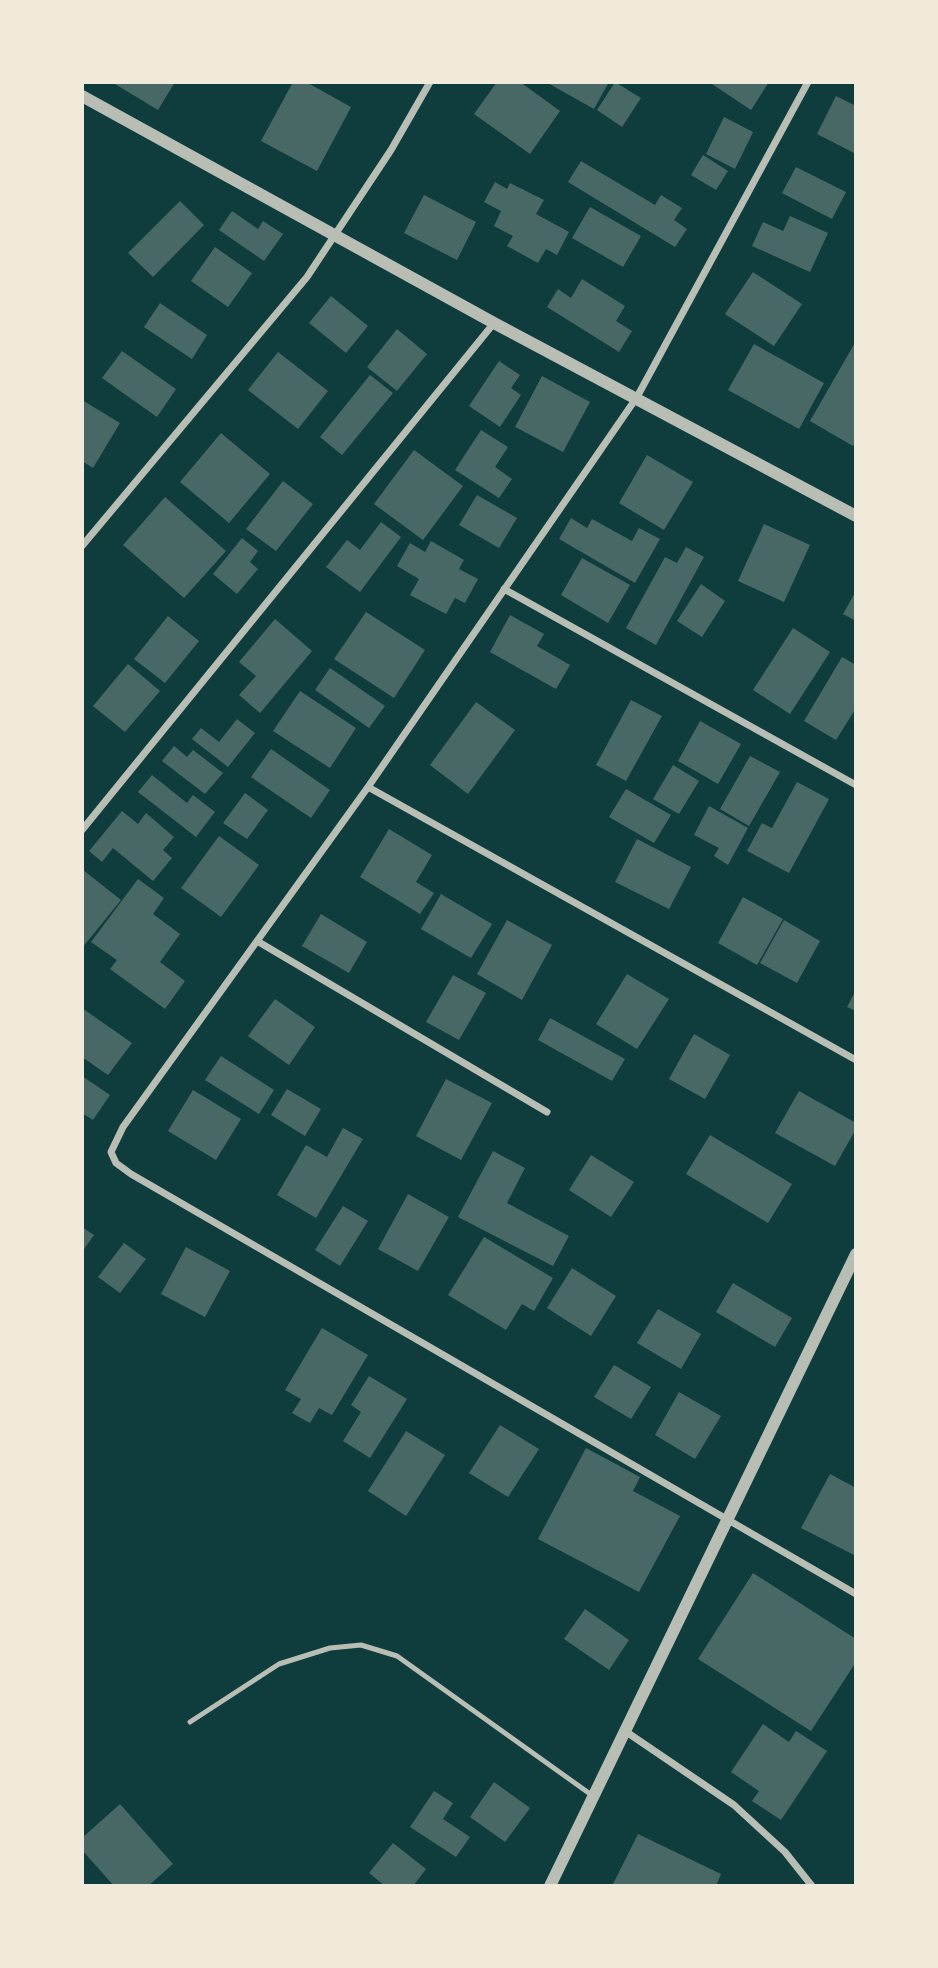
<!DOCTYPE html>
<html>
<head>
<meta charset="utf-8">
<style>
	body { margin:0 }
	#map { position:relative; width:938px; height:1968px; overflow:hidden; background:#0f3d3e; font-family:"Titillium Web",sans-serif }
	canvas { display:block }
	.frame { position:absolute; inset:0; border:84px solid #f1e9da; pointer-events:none }
</style>
</head>
<body>
<div id="map">
<canvas width="938" height="1968"></canvas>
<div class="frame"></div>
</div>
<script>
const ctx = document.querySelector('canvas').getContext('2d');
ctx.lineJoin = 'round';
function paint(path, color) { ctx.fillStyle = color; ctx.fill(path, 'evenodd'); }
const poly = rows => new Path2D(rows.map(r => 'M' + r).join(''));
function trace(path, color, width, dash) { ctx.strokeStyle = color; ctx.lineWidth = width; ctx.lineCap = dash ? 'butt' : 'round'; ctx.setLineDash(dash || []); ctx.stroke(path); }
paint(poly([
	[117,82,175,82,158,110,115,84],
	[293,82,306,82,351,107,317,171,261,141],
	[497,82,520,82,560,111,530,154,474,114],
	[546,82,609,82,594,109],
	[615,82,641,98,622,127,597,110],
	[709,82,769,82,751,110],
	[836,96,856,106,856,154,817,134],
	[724,117,753,132,735,169,706,154],
	[703,155,728,171,716,190,691,175],
	[581,161,655,205,661,195,682,208,674,220,687,229,675,247,568,182],
	[796,167,846,192,832,219,782,193],
	[495,182,507,189,510,183,544,200,536,214,569,232,557,255,546,249,538,263,507,246,513,236,494,226,501,211,484,202],
	[424,195,476,222,457,260,404,233],
	[180,201,204,225,153,277,128,253],
	[590,207,641,236,623,267,572,238],
	[232,211,258,229,263,221,283,234,264,261,219,230],
	[790,216,828,233,810,272,752,246,763,222,783,231],
	[215,247,252,273,228,307,191,281],
	[753,272,802,304,774,346,725,314],
	[582,279,625,306,616,321,632,331,619,352,547,307,558,289,571,298],
	[331,296,368,326,346,353,309,323],
	[160,303,207,335,192,359,144,327],
	[397,329,427,354,397,391,367,367],
	[856,341,856,441,853,446,810,421],
	[754,344,824,383,799,429,728,390],
	[122,351,176,389,157,417,102,378],
	[278,352,328,391,298,429,248,390],
	[499,361,520,375,511,388,521,395,500,427,469,406],
	[370,375,393,393,342,455,320,437],
	[542,376,590,402,563,452,515,427],
	[82,400,120,423,93,468,82,461],
	[481,430,508,447,495,467,512,479,499,498,455,470],
	[221,433,270,474,229,523,180,482],
	[414,450,463,486,423,540,374,504],
	[647,455,693,482,664,530,619,503],
	[283,481,313,504,276,551,246,529],
	[477,495,517,518,499,548,459,525],
	[165,497,226,551,184,598,123,545],
	[571,518,587,528,592,519,632,541,639,528,660,539,635,583,559,539],
	[381,522,401,537,360,592,326,567,347,540,360,550],
	[764,524,810,545,784,602,738,581],
	[242,538,258,551,250,562,258,569,237,594,213,574],
	[431,541,464,560,459,569,478,579,465,603,455,598,446,614,410,595,419,579,397,566,410,543,425,552],
	[686,547,704,557,656,645,626,628,665,557,677,563],
	[582,558,630,585,608,623,561,595],
	[701,584,725,601,702,637,677,621],
	[856,591,856,621,843,614],
	[366,612,425,650,394,698,334,659],
	[510,615,544,634,537,646,570,665,556,689,490,652],
	[168,616,199,641,165,683,134,659],
	[275,619,312,651,260,713,239,695,256,676,239,662],
	[793,628,830,652,790,714,753,690],
	[842,657,856,665,856,708,836,740,804,721],
	[128,664,160,691,125,732,93,706],
	[330,668,385,706,369,728,315,690],
	[300,691,356,728,330,768,273,731],
	[631,700,662,716,626,781,596,765],
	[476,702,515,730,468,794,430,765],
	[237,719,255,733,228,767,192,739,201,728,219,742],
	[700,721,741,744,718,784,678,761],
	[174,746,187,757,193,750,223,773,205,794,162,761],
	[271,749,330,790,311,818,251,777],
	[750,756,780,772,749,826,720,809],
	[673,765,699,781,679,814,653,799],
	[152,775,187,803,193,795,215,812,196,837,138,792],
	[797,782,829,799,789,873,747,851,762,823,772,828],
	[626,789,671,815,654,843,609,817],
	[245,793,268,810,247,839,223,823],
	[709,806,748,828,728,865,714,856,719,848,694,835],
	[122,811,138,824,146,813,174,837,163,850,172,858,153,881,113,848,102,862,89,851],
	[389,829,432,855,416,882,434,893,420,914,360,877],
	[219,836,259,865,221,917,181,888],
	[637,839,691,867,669,909,615,882],
	[82,869,121,900,82,948],
	[138,879,164,898,153,914,180,934,160,962,185,981,165,1009,110,969,117,960,91,942],
	[441,894,492,924,471,958,421,929],
	[743,897,783,919,757,965,718,943],
	[321,914,367,942,349,973,302,946],
	[507,920,552,945,522,1000,477,974],
	[784,920,820,941,797,983,760,963],
	[627,974,669,999,637,1049,596,1024],
	[453,975,486,993,459,1040,426,1022],
	[856,990,856,1011,847,1007],
	[275,999,315,1027,289,1065,248,1036],
	[82,1008,132,1043,108,1075,82,1057],
	[550,1018,625,1059,612,1081,538,1040],
	[694,1034,730,1055,705,1099,669,1079],
	[221,1056,274,1090,259,1114,205,1080],
	[82,1076,110,1095,93,1120,82,1113],
	[446,1079,492,1103,461,1160,416,1136],
	[287,1089,321,1109,305,1136,271,1115],
	[193,1090,241,1119,216,1160,168,1131],
	[799,1091,856,1123,856,1129,835,1166,775,1133],
	[343,1128,363,1139,316,1218,277,1195,306,1145,327,1157],
	[710,1135,792,1184,768,1223,686,1174],
	[493,1151,525,1168,507,1203,569,1236,553,1266,458,1217],
	[591,1155,634,1182,611,1217,569,1190],
	[408,1194,449,1217,418,1271,378,1249],
	[343,1206,368,1221,340,1266,315,1250],
	[82,1227,94,1235,82,1252],
	[484,1237,553,1278,534,1311,522,1304,506,1330,448,1295],
	[124,1243,146,1259,120,1293,98,1277],
	[186,1247,230,1271,205,1317,161,1294],
	[572,1268,616,1296,591,1336,547,1308],
	[733,1283,792,1318,775,1347,716,1312],
	[658,1309,701,1334,681,1369,637,1343],
	[322,1328,368,1355,332,1415,319,1408,310,1423,292,1413,301,1399,285,1390],
	[614,1365,651,1387,631,1419,594,1397],
	[369,1376,407,1399,370,1458,343,1441,361,1412,351,1405],
	[679,1392,721,1416,695,1459,655,1435],
	[500,1425,539,1449,508,1497,469,1473],
	[406,1431,445,1455,406,1516,368,1491],
	[586,1448,640,1477,633,1491,680,1516,639,1592,538,1539],
	[830,1474,856,1488,856,1556,801,1528],
	[753,1573,856,1639,856,1662,811,1731,698,1659],
	[585,1609,629,1640,609,1670,564,1639],
	[763,1724,789,1742,796,1731,827,1751,781,1820,752,1801,759,1791,731,1772],
	[494,1782,530,1808,505,1842,470,1817],
	[434,1791,453,1803,443,1819,470,1837,456,1857,410,1827],
	[120,1804,173,1864,148,1886,114,1886,82,1850,82,1838],
	[638,1834,721,1874,716,1886,612,1886],
	[393,1843,426,1869,413,1886,385,1886,369,1873]
]), '#486865');
trace(poly([
	[190,1722,279,1664,330,1648,361,1645,397,1656,593,1796]
]), '#b8beb3', 5);
trace(poly([
	[808,82,637,397,368,787,123,1127,111,1152,116,1163,131,1174,856,1594],
	[82,546,307,277,391,150,430,82],
	[504,589,856,785],
	[368,787,856,1060],
	[82,830,494,323],
	[257,941,547,1112],
	[625,1731,734,1805,785,1852,812,1886]
]), '#b8beb3', 7);
trace(poly([
	[82,96,494,323,856,516],
	[550,1886,856,1254]
]), '#b8beb3', 12);
</script>
</body>
</html>
